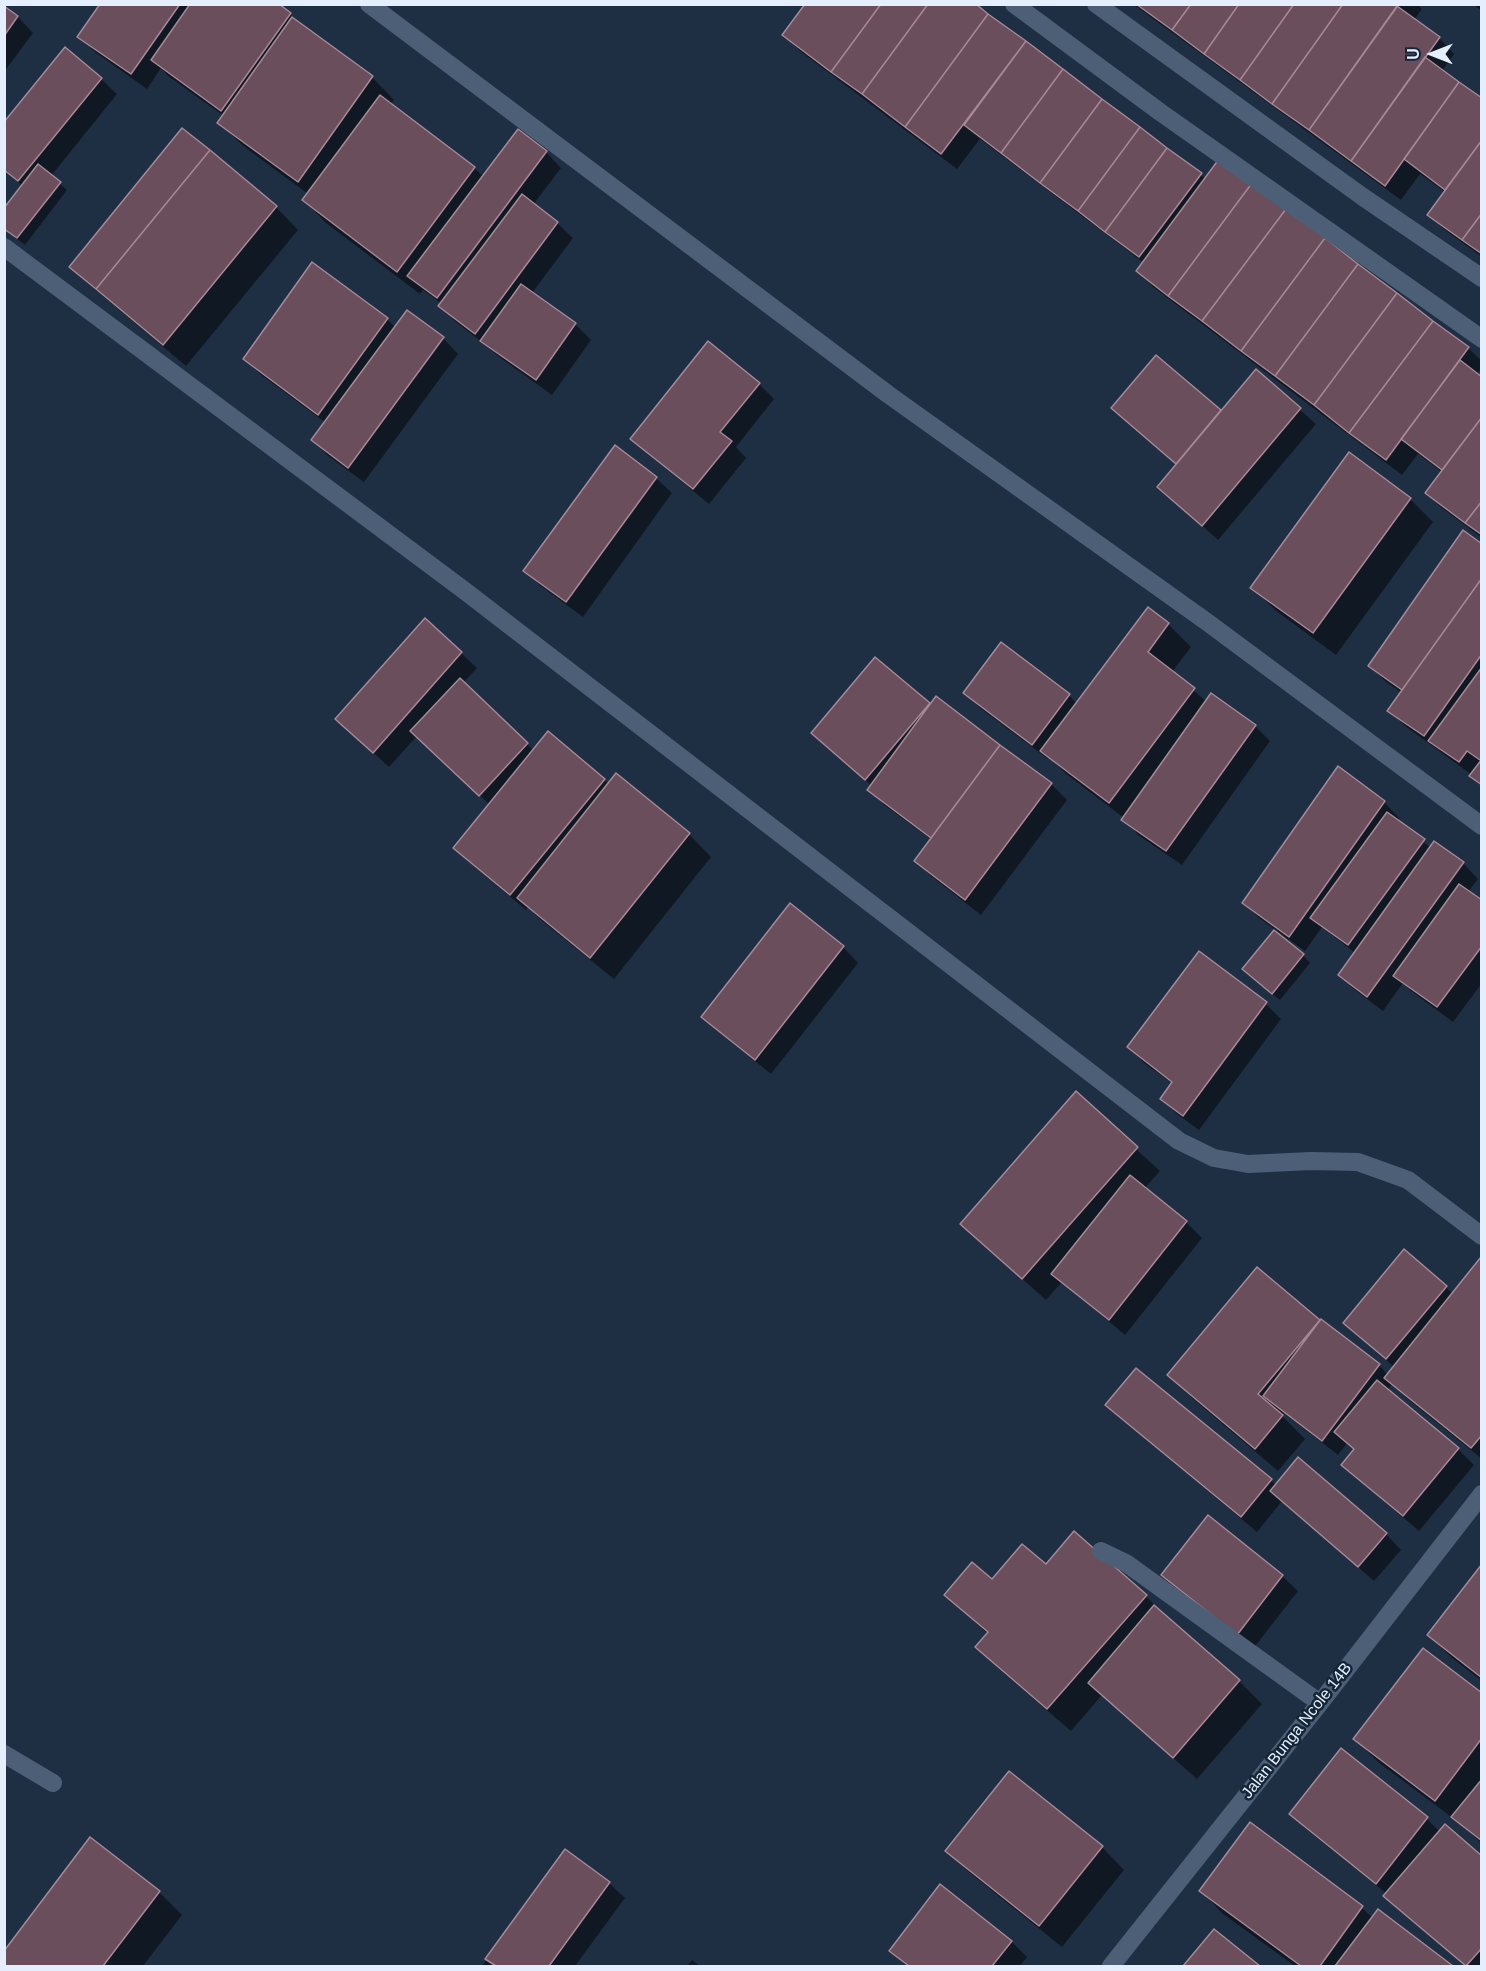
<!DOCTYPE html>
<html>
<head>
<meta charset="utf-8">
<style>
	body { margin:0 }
	#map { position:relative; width:1486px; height:1971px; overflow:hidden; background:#1f2f43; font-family:Arial,sans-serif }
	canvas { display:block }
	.frame { position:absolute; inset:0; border:6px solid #e4eefc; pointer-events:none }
	.north { position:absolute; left:1402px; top:24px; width:60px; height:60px; -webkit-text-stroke:4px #152538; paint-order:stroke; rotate:270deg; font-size:16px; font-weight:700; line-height:24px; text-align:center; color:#e4eefc }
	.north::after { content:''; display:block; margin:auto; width:21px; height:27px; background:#e4eefc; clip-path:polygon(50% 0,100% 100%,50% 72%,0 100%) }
</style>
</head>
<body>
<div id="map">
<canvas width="1486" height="1971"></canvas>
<div class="frame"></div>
<div class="north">U</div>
</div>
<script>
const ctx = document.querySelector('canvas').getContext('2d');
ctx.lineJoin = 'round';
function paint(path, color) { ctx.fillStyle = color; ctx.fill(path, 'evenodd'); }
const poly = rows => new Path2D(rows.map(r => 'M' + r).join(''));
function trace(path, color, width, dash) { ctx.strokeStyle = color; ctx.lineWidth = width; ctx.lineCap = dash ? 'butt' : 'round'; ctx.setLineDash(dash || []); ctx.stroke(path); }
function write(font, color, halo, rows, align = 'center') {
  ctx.font = font + ' Arial,sans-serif'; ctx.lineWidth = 5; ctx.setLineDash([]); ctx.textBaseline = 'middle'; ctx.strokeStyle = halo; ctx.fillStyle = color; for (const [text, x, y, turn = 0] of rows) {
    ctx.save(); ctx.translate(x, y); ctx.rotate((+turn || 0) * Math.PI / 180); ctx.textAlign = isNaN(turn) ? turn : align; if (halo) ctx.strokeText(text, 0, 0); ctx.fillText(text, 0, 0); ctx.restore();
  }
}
paint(poly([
	[102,4,277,4,290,14,303,27,372,77,394,100,391,105,474,168,484,177,546,152,561,168,533,205,557,223,573,238,532,293,575,324,591,340,552,395,498,356,488,347,456,322,440,306,442,304,423,290,420,294,326,223,304,200,308,194,242,145,219,122,224,116,168,76,161,68,147,89,95,52,79,37],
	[799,4,974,4,1206,179,1219,161,1468,348,1482,361,1482,367,1476,375,1482,378,1482,538,1442,508,1427,493,1442,472,1418,454,1402,475,1153,287,1138,271,1144,263,980,139,957,169,800,51,784,35,804,9],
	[1133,4,1417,4,1422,9,1414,20,1439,38,1454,54,1442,71,1482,99,1482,257,1445,230,1429,215,1445,192,1420,174,1401,200],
	[1472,4,1482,4,1482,11],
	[4,8,18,17,33,33,4,72],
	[101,79,117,94,51,176,67,190,25,245,4,229,23,186,4,171,4,124],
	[276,207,298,230,186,366,86,282,71,266],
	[387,319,396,328,443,338,458,354,364,482,328,456,313,440,326,423,260,374,245,359],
	[1156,357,1221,413,1256,371,1316,424,1218,540,1159,487,1177,465,1113,408],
	[759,384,774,399,736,447,746,458,709,504,648,454,632,439],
	[616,447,656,478,672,493,583,617,541,586,525,571],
	[1349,454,1410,499,1433,522,1336,655,1275,610,1252,587],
	[1482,545,1482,786,1471,776,1472,775,1405,726,1389,710,1402,693,1385,681,1370,666],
	[1168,624,1191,647,1172,672,1207,702,1255,726,1270,741,1182,865,1138,835,1124,818,1065,773,1049,757,1048,759,980,708,965,693,1069,695,1077,704],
	[461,653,477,668,463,683,534,751,548,734,609,784,689,834,711,857,614,979,541,920,528,907,526,910,470,863,455,848,490,805,417,736,389,767,353,734],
	[875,659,931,706,936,699,1051,784,1067,800,981,915,931,876,916,861,932,840,884,805,869,789,872,786,813,733],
	[1384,802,1399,818,1397,821,1431,848,1463,863,1478,879,1468,892,1482,902,1482,983,1453,1022,1411,991,1403,983,1383,1011,1355,990,1340,975,1355,953,1322,927,1305,951,1259,918,1244,903],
	[843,947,858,963,771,1074,719,1032,703,1017],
	[1303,955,1310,963,1280,1000,1251,977],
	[1266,1004,1281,1019,1199,1130,1177,1114,1162,1099,1173,1084,1144,1063,1129,1047],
	[1076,1094,1160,1171,1144,1189,1186,1222,1202,1238,1125,1335,1062,1282,1046,1300,985,1246,962,1224],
	[1481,1259,1482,1459,1409,1400,1392,1384,1387,1391,1458,1449,1474,1465,1419,1531,1359,1480,1343,1465,1355,1450,1347,1443,1338,1455,1284,1413,1282,1416,1305,1439,1278,1471,1192,1398,1169,1375,1257,1269,1320,1323,1322,1321,1379,1365,1388,1375,1394,1367,1345,1323,1446,1287,1453,1294],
	[1136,1370,1276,1485,1386,1534,1401,1550,1374,1581,1282,1501,1257,1532,1123,1420,1107,1405],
	[1046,1566,1146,1596,1168,1619,1239,1681,1262,1704,1197,1779,1102,1695,1071,1731,1000,1670,977,1647,988,1634,946,1595],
	[1482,1566,1482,1681,1452,1658,1429,1635],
	[1163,1575,1282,1576,1298,1591,1253,1649,1179,1590],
	[1482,1695,1482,1844,1458,1822,1378,1762,1355,1739],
	[1341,1750,1427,1819,1440,1832,1482,1858,1482,1966,1466,1966,1401,1912,1385,1896,1387,1894,1306,1829,1291,1814],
	[1250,1824,1362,1908,1373,1918,1379,1911,1450,1966,1295,1966,1223,1914,1201,1891],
	[1102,1847,1124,1870,1062,1947,970,1873,947,1851],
	[565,1851,609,1883,625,1898,575,1966,482,1966],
	[941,1886,1012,1942,1027,1957,1020,1966,907,1966,891,1950],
	[159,1892,182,1915,143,1966,4,1966,4,1954],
	[1215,1931,1257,1966,1185,1966],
	[692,1960,700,1966,687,1966]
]), '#0007');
const building = poly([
	[100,4,180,4,131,74,77,37,100,4],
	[190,4,279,4,291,13,221,111,151,60,190,4],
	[805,4,881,4,831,72,782,35,805,4],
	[881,4,928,4,862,94,831,72,881,4],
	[928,4,976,4,988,14,905,127,862,94,928,4],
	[1136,4,1191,4,1172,30,1136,4],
	[1191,4,1239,4,1204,54,1172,30,1191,4],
	[1239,4,1294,4,1240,80,1204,54,1239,4],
	[1294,4,1343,4,1272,104,1240,80,1294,4],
	[1343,4,1399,4,1309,130,1272,104,1343,4],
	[4,6,18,16,4,36,4,6],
	[1397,6,1440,37,1351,161,1309,130,1397,6],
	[988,14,1026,41,941,154,905,127,988,14],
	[292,17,373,76,298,182,217,123,292,17],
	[1026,41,1063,69,1001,153,964,125,1026,41],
	[65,47,102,78,18,181,4,170,4,122,65,47],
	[1425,57,1459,82,1385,186,1351,161,1425,57],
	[1063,69,1102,99,1040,183,1001,153,1063,69],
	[1459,82,1482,98,1482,140,1445,190,1404,159,1459,82],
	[380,95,475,167,397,272,302,200,380,95],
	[1102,99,1140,127,1078,211,1040,183,1102,99],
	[1140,127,1167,148,1105,232,1078,211,1140,127],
	[182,128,210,150,96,289,69,267,182,128],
	[518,129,547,151,437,298,407,276,518,129],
	[1482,140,1482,213,1462,240,1427,215,1482,140],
	[1167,148,1202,173,1139,257,1105,232,1167,148],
	[210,150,277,206,163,345,96,289,210,150],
	[1219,159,1252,183,1168,296,1136,271,1219,159],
	[38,164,61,182,17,238,4,229,4,208,38,164],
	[1252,183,1286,209,1202,321,1168,296,1252,183],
	[522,194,558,222,475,334,438,306,522,194],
	[1286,209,1325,238,1241,351,1202,321,1286,209],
	[1482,213,1482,254,1462,240,1482,213],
	[1325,238,1358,264,1275,376,1241,351,1325,238],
	[312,262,388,318,318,415,243,359,312,262],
	[1358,264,1397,293,1314,405,1275,376,1358,264],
	[521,284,576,323,536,380,480,341,521,284],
	[1397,293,1433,321,1349,433,1314,405,1397,293],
	[407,310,444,337,348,468,311,440,407,310],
	[1433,321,1469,347,1386,460,1349,433,1433,321],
	[708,341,760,383,720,432,732,441,693,489,630,439,708,341],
	[1156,355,1221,410,1176,464,1111,408,1156,355],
	[1460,360,1482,377,1482,417,1442,470,1401,439,1460,360],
	[1256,369,1301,408,1202,526,1157,487,1256,369],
	[1482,417,1482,501,1465,523,1425,493,1482,417],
	[615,445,657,477,566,602,523,571,615,445],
	[1349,452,1411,498,1313,633,1250,588,1349,452],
	[1482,501,1482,535,1465,523,1482,501],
	[1463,530,1482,544,1482,578,1402,690,1368,666,1463,530],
	[1482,578,1482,654,1424,736,1387,711,1482,578],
	[1148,607,1169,623,1148,652,1195,688,1109,803,1040,751,1148,607],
	[425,618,462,652,373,753,335,719,425,618],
	[1001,642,1070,694,1032,745,963,693,1001,642],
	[875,657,930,703,865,780,811,733,875,657],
	[1482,667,1482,759,1480,760,1467,751,1459,762,1428,741,1482,667],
	[460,678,528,743,479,796,410,731,460,678],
	[1211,693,1256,725,1166,851,1121,820,1211,693],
	[936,696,1000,745,931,838,867,790,936,696],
	[548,731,605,779,510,895,453,848,548,731],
	[1000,745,1052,783,965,900,914,861,1000,745],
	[1482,759,1482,785,1469,776,1482,759],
	[1338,766,1385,801,1289,937,1242,903,1338,766],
	[616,773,690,833,590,958,517,898,616,773],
	[1387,812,1425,839,1348,945,1310,918,1387,812],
	[1434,841,1464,862,1367,997,1338,975,1434,841],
	[1459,884,1482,900,1482,946,1437,1007,1393,976,1459,884],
	[790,903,844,946,755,1060,701,1017,790,903],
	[1274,930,1304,954,1272,994,1242,969,1274,930],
	[1199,951,1267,1002,1183,1116,1160,1099,1172,1082,1127,1047,1199,951],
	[1076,1091,1138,1147,1022,1279,960,1224,1076,1091],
	[1130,1175,1187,1221,1109,1320,1051,1274,1130,1175],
	[1404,1249,1447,1286,1386,1359,1343,1323,1404,1249],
	[1481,1257,1482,1435,1471,1448,1384,1378,1481,1257],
	[1257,1267,1320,1320,1258,1394,1283,1415,1255,1449,1167,1375,1257,1267],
	[1321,1319,1380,1364,1322,1441,1263,1396,1321,1319],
	[1136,1368,1272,1479,1241,1517,1105,1405,1136,1368],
	[1377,1380,1459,1448,1403,1516,1341,1465,1354,1449,1334,1432,1377,1380],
	[1298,1457,1387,1533,1358,1567,1270,1491,1298,1457],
	[1208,1515,1283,1575,1237,1635,1161,1575,1208,1515],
	[1074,1531,1147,1595,1047,1709,975,1647,988,1632,944,1595,972,1562,992,1579,1022,1544,1046,1564,1074,1531],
	[1482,1564,1482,1678,1427,1635,1482,1564],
	[1154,1605,1240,1680,1173,1758,1088,1683,1154,1605],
	[1423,1648,1482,1693,1482,1738,1435,1801,1353,1739,1423,1648],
	[1341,1748,1428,1817,1376,1884,1289,1814,1341,1748],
	[1009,1771,1103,1846,1039,1926,945,1851,1009,1771],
	[1482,1779,1482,1841,1451,1817,1482,1779],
	[1250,1822,1363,1906,1320,1966,1301,1966,1199,1891,1250,1822],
	[1445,1824,1482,1856,1482,1948,1466,1966,1383,1896,1445,1824],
	[90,1837,160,1891,103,1966,4,1966,4,1951,90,1837],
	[565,1849,610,1882,549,1966,496,1966,485,1959,565,1849],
	[940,1884,1012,1941,992,1966,909,1966,889,1951,940,1884],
	[1378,1909,1453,1966,1335,1966,1378,1909],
	[1214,1929,1260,1966,1183,1966,1214,1929]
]);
paint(building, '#6b4e5c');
trace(building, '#a78896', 1.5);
trace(poly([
	[369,4,889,395,1207,622,1482,826],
	[1014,4,1160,112,1482,339],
	[1096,4,1363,197,1482,278],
	[4,247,465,591,1179,1141,1214,1158,1248,1164,1311,1161,1358,1162,1408,1180,1482,1236],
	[1101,1551,1126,1563,1320,1703],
	[4,1754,53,1783],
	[1111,1966,1320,1703,1482,1494]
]), '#4d5f76', 18);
write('16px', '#e4eefc', '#152538', [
	["Jalan Bunga Ncole 14B",1297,1731,-52]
]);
</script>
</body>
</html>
